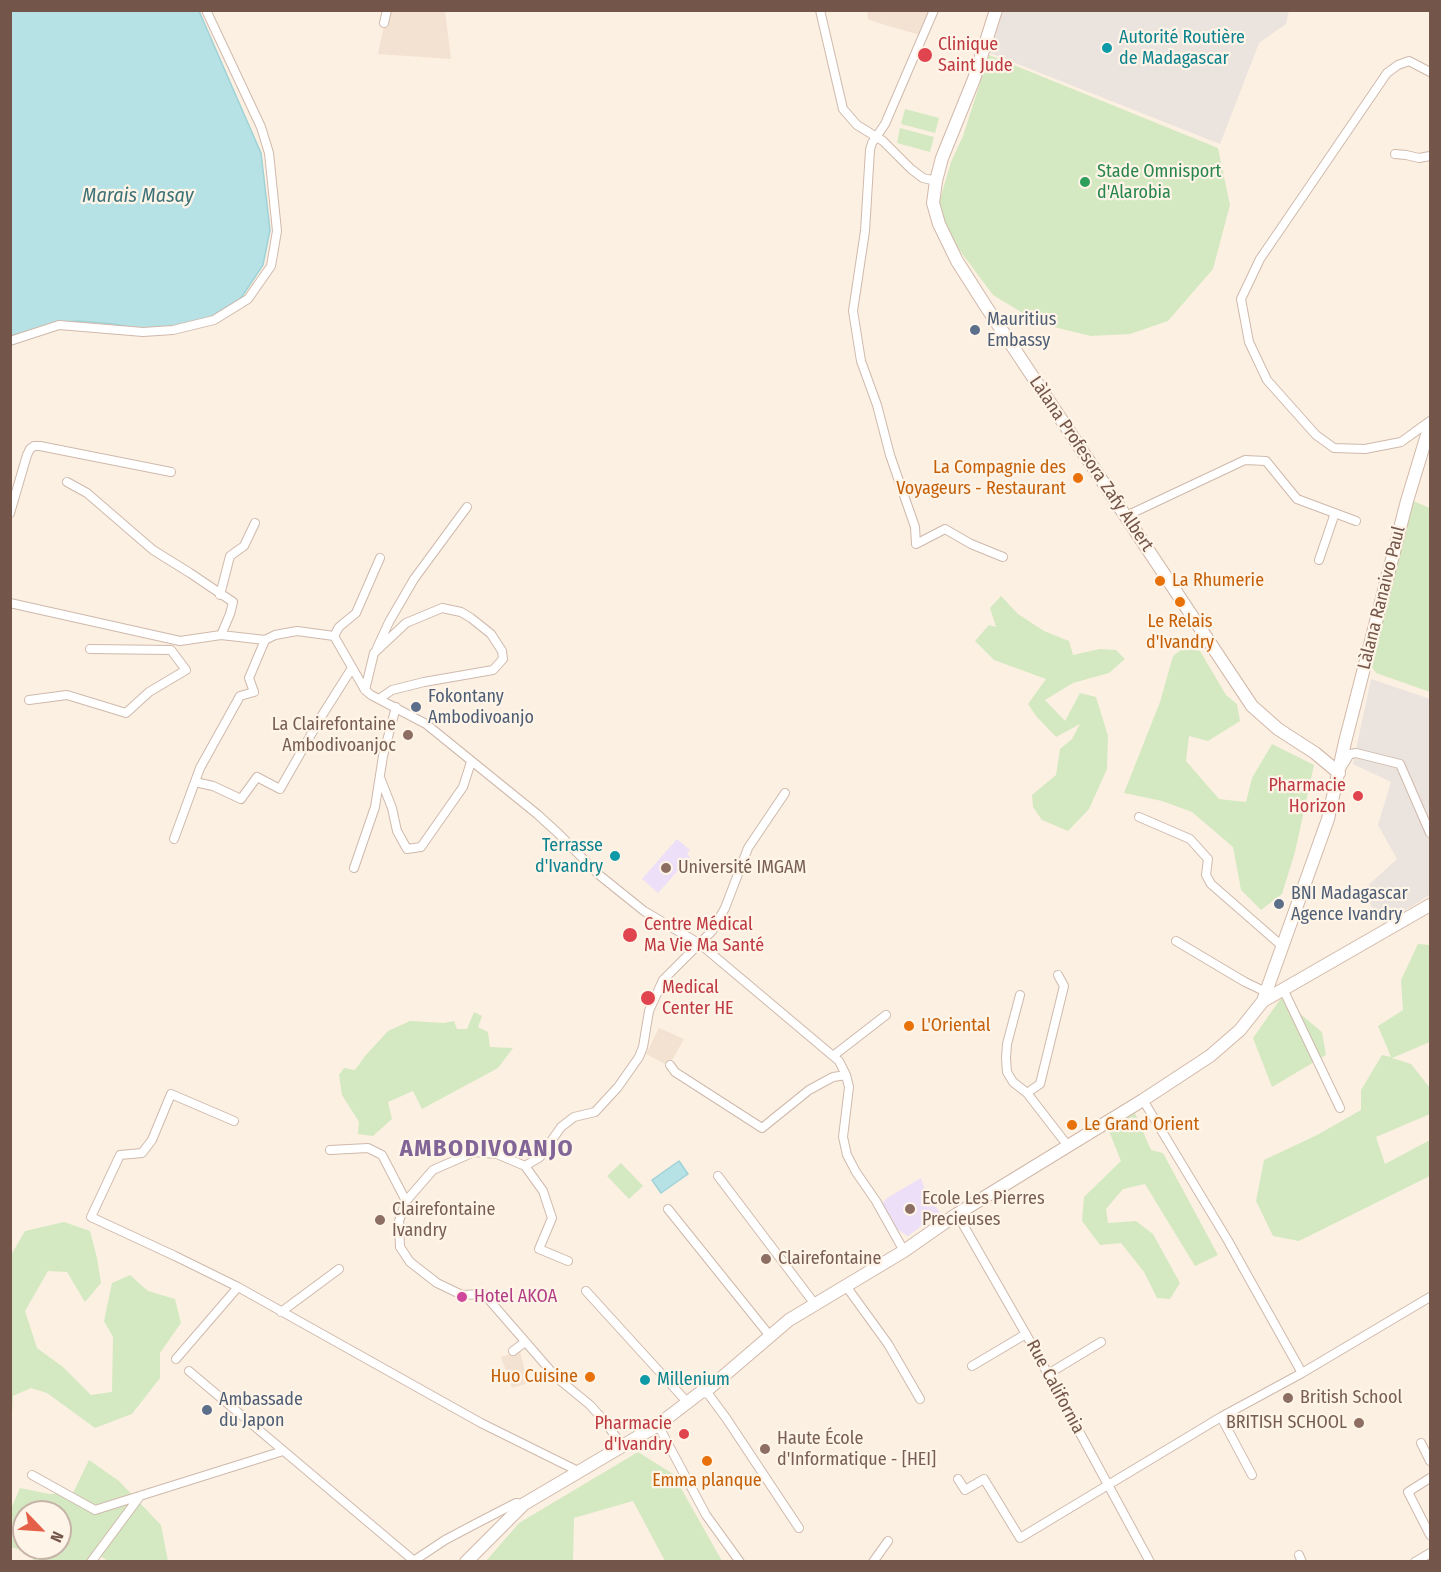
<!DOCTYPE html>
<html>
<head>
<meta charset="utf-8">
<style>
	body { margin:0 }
	#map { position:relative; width:1441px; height:1572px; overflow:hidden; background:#fcf0e2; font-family:"Fira Sans Condensed",sans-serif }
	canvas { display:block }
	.frame { position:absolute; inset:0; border:12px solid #735549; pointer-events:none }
	.north { position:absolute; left:12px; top:1500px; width:60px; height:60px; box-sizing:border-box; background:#fff4e8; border:2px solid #c7b4a8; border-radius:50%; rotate:115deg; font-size:16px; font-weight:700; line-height:24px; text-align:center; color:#735549 }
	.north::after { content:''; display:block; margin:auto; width:21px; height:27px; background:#e56048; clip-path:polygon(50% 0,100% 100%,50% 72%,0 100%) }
</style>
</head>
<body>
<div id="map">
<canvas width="1441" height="1572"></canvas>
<div class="frame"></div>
<div class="north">N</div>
</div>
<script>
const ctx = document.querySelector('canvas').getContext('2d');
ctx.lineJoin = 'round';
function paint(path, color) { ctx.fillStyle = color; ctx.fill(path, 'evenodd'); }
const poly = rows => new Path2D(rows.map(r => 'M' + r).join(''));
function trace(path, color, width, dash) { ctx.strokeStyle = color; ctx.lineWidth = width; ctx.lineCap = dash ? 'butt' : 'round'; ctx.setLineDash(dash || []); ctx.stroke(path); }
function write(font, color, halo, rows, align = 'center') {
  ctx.font = font + ' "Fira Sans Condensed",sans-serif'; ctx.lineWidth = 4.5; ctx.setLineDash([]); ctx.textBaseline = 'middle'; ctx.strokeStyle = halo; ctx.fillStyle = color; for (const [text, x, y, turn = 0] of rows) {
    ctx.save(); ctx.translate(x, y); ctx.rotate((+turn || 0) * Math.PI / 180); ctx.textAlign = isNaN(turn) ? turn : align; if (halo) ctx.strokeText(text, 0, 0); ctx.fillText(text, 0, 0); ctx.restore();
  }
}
paint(poly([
	[387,11,445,11,451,59,378,54],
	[867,11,931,11,920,35,875,22,868,19],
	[659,1028,684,1039,671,1062,665,1064,646,1054],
	[520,1351,528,1383,512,1388,501,1357]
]), '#f3e1d1');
paint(poly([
	[1003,11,1003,10,1289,11,1286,24,1259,43,1220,144,990,53],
	[1371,679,1430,699,1430,895,1383,924,1362,891,1397,859,1378,825,1391,782,1353,764]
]), '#ebe3dd');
paint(poly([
	[677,839,690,850,687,854,690,857,658,893,642,879],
	[921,1178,927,1197,940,1212,908,1236,896,1229,881,1205,887,1198]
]), '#eddff8');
paint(poly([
	[989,55,1218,148,1230,205,1213,269,1168,321,1130,334,1091,336,1041,324,993,295,949,236,939,203,951,162,963,136],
	[905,109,939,118,935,133,901,124],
	[900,128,934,137,930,152,897,143],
	[1411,500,1430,508,1430,692,1376,673,1371,666,1374,643],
	[1001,596,1018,614,1044,631,1069,641,1073,655,1100,649,1116,650,1125,659,1109,673,1073,683,1045,700,1065,721,1080,693,1096,697,1108,736,1107,769,1089,809,1068,831,1042,820,1033,807,1032,795,1056,775,1060,749,1072,739,1080,724,1056,737,1036,716,1028,704,1046,679,994,660,975,641,989,625,996,627,990,608],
	[1186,646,1200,651,1226,695,1237,704,1240,721,1208,741,1189,736,1186,761,1219,799,1246,802,1252,778,1272,744,1314,765,1295,852,1282,894,1261,910,1241,890,1233,847,1192,812,1162,801,1124,793,1160,702,1173,656],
	[1418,944,1430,945,1430,1042,1392,1058,1411,1064,1430,1088,1430,1114,1376,1137,1385,1164,1430,1140,1430,1176,1299,1241,1273,1236,1256,1201,1264,1160,1317,1135,1361,1110,1361,1090,1382,1055,1391,1057,1378,1026,1403,1010,1401,980],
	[1281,998,1322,1032,1326,1055,1272,1087,1253,1038],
	[474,1012,482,1016,478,1027,488,1032,490,1047,513,1048,498,1068,422,1109,413,1091,388,1102,392,1119,373,1136,358,1134,359,1122,342,1095,339,1075,344,1068,355,1070,365,1056,388,1031,410,1021,444,1023,454,1021,457,1029,467,1029],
	[1135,1113,1151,1150,1163,1153,1218,1255,1195,1266,1145,1184,1123,1189,1106,1209,1108,1223,1136,1221,1153,1234,1180,1283,1170,1299,1157,1298,1144,1272,1121,1243,1100,1245,1082,1221,1084,1197,1121,1161,1108,1129],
	[621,1163,643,1186,629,1199,607,1176],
	[64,1222,90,1231,97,1258,101,1283,85,1302,67,1272,48,1271,25,1311,37,1348,63,1367,91,1395,112,1392,113,1337,104,1321,112,1283,130,1275,148,1291,175,1299,181,1323,160,1353,160,1378,132,1414,95,1428,47,1393,31,1388,13,1396,11,1434,11,1255,25,1231],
	[638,1452,673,1474,722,1561,665,1561,633,1501,574,1518,573,1561,486,1561,519,1523],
	[89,1460,119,1481,161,1525,168,1561,108,1561,94,1552,86,1561,32,1561,42,1548,60,1548,60,1512,24,1512,24,1548,30,1548,28,1552,11,1547,11,1509,20,1488,50,1494,73,1493]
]), '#d4e9c1');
const water = poly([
	[10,11,199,11,261,153,270,230,263,265,241,298,206,320,167,328,139,329,114,324,77,321,52,324,11,336,10,11],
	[679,1161,688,1174,661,1193,652,1180,679,1161]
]);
paint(water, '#b7e2e5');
trace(water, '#9ed2d7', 1.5);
const street = poly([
	[820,10,843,109,857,125,883,141,911,169,923,178,936,181],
	[934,10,885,124,872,143,870,150,865,231,853,311,861,361,877,405,890,455,915,527,916,544,945,529,971,544,1003,557],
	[384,23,387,10],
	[1430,72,1409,61,1398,65,1387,73,1260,259,1241,299,1249,342,1267,380,1316,435,1334,448,1365,449,1401,442,1430,421],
	[1395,154,1406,155,1419,158,1430,156],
	[10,341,59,325,143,332,173,330,214,320,248,299,271,266,277,231,269,153,261,127,206,10],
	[67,482,87,493,153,550,190,573,233,602,230,614,221,635],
	[10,513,27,455,30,449,34,446,40,446,171,472],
	[1126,516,1245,460,1266,461,1297,499,1356,521],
	[1319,560,1335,513],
	[220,595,230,556,244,546,255,523],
	[10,603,180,641,221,635,265,640,275,635,297,631,334,636,365,690,371,695,426,724,537,814,559,834,598,874,644,911,700,944,839,1061,846,1075,849,1087,843,1137,847,1155,856,1172,876,1201,904,1251],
	[334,636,339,627,356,613,380,558],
	[377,648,389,622,414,579,467,507],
	[365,690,374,653,406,623,442,608,461,612,471,618,491,634,502,651,503,659,493,670,424,682,392,690,379,699],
	[29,700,67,695,126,713,149,692,186,670,171,650,90,649],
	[1342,767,1350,754,1356,753,1400,764,1430,833],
	[381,780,392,808,397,831,407,849,421,847,463,787,471,762],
	[195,782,213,786,241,799,257,777,280,789,321,717,352,668],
	[1139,817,1190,839,1208,859,1206,875,1211,884,1282,946],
	[174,839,200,768,240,696,254,692,249,678,265,640],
	[354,868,375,807,383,756,396,707],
	[1176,941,1245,982,1266,992],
	[1058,975,1064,986,1040,1084,1027,1093,1068,1146],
	[1283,989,1340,1108],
	[1020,995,1007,1044,1006,1058,1007,1072,1013,1082,1027,1093],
	[833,1056,886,1015],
	[670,1065,675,1072,762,1128,809,1090,833,1077,846,1075],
	[1143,1100,1227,1239,1302,1373],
	[234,1121,171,1094,152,1140,142,1153,120,1155,91,1217,175,1256,238,1287,481,1423,580,1472],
	[330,1150,368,1148,382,1155,406,1201],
	[525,1166,540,1157,561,1127,574,1117,595,1112,618,1087,639,1057,643,1047,649,1011,663,980,712,931,725,908,748,848,785,793],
	[718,1176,814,1303],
	[668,1209,770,1336],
	[957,1214,1031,1343,1150,1562],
	[568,1261,539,1249,552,1218,543,1191,525,1166,497,1154,474,1152,433,1170,406,1201,399,1221,400,1247,410,1262,437,1283,462,1295,484,1294,556,1377,590,1405,606,1423,623,1447],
	[846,1286,888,1344,920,1399],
	[586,1291,688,1403],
	[281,1312,339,1269],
	[513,1351,525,1342],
	[176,1359,238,1287],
	[972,1366,1026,1334],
	[189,1371,413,1560],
	[1048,1374,1101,1342],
	[706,1391,726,1418,799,1528],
	[1221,1417,1252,1475],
	[658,1425,706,1515,740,1562],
	[1421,1443,1430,1461],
	[32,1475,95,1510,283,1451],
	[1430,1478,1408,1492,1430,1535],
	[958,1479,965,1490,984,1479,1020,1538,1221,1417,1302,1373,1430,1297],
	[1299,1555,1302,1562],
	[91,1562,140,1496],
	[412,1562,445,1540,479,1522,516,1503,524,1504],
	[873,1562,888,1541],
	[1415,1562,1430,1553]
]);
const secondary = poly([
	[996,10,974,79,942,158,936,181,933,203,939,224,957,261,985,305,1252,706,1278,729,1315,753,1339,773],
	[1263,1001,1430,905],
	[466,1562,524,1504,658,1425,701,1392,706,1391,789,1320,904,1251,957,1214,1143,1100,1210,1056,1240,1030,1263,1001,1266,992,1328,819,1345,742,1407,501,1430,425]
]);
trace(street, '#cfb9ac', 10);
trace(secondary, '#d2b8a9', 14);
trace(street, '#fff', 8);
trace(secondary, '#fff', 12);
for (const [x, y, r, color] of [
	[1107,48,6,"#0f9aa8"],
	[925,55,8,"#e0444e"],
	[1085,182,6,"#2e9e5b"],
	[975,330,6,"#5c6f8a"],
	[1078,478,6,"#e8710a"],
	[1160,581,6,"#e8710a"],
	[1180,602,6,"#e8710a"],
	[416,707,6,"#5c6f8a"],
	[408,735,6,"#8d6e63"],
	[1358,796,6,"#e0444e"],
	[615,856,6,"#0f9aa8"],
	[666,868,6,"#8d6e63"],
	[1279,904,6,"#5c6f8a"],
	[630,935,8,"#e0444e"],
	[648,998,8,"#e0444e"],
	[909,1026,6,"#e8710a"],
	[1072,1125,6,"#e8710a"],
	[910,1209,6,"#8d6e63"],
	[380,1220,6,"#8d6e63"],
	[766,1259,6,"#8d6e63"],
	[462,1297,6,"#d1479c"],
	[590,1377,6,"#e8710a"],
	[645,1380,6,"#0f9aa8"],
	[1288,1398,6,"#8d6e63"],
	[207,1410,6,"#5c6f8a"],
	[1359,1423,6,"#8d6e63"],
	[684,1434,6,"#e0444e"],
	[765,1449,6,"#8d6e63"],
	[707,1461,6,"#e8710a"]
]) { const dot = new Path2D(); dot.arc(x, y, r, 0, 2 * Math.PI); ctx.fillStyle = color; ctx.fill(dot); trace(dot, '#fff4e8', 2); }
write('18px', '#0d838f', '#fff4e8', [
	["Autorité Routière",1119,38],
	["de Madagascar",1119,59],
	["Terrasse",603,846,"right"],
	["d'Ivandry",603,867,"right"],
	["Millenium",657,1380]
], 'left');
write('18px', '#be3a42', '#fff4e8', [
	["Clinique",938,45],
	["Saint Jude",938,66],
	["Pharmacie",1346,786,"right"],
	["Horizon",1346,807,"right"],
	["Centre Médical",644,925],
	["Ma Vie Ma Santé",644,946],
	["Medical",662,988],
	["Center HE",662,1009],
	["Pharmacie",672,1424,"right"],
	["d'Ivandry",672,1445,"right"]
], 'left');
write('18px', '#27864d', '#fff4e8', [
	["Stade Omnisport",1097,172],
	["d'Alarobia",1097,193]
], 'left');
write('18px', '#4e5e75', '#fff4e8', [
	["Mauritius",987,320],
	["Embassy",987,341],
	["Fokontany",428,697],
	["Ambodivoanjo",428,718],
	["BNI Madagascar",1291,894],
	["Agence Ivandry",1291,915],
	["Ambassade",219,1400],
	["du Japon",219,1421]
], 'left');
write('18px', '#735549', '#fff4e8', [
	["Làlana Profesora Zafy Albert",1091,464,56],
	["Làlana Ranaivo Paul",1382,598,-76],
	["Rue California",1055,1387,62]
]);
write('18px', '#c56008', '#fff4e8', [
	["La Compagnie des",1066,468,"right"],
	["Voyageurs - Restaurant",1066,489,"right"],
	["La Rhumerie",1172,581],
	["Le Relais",1180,622,"center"],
	["d'Ivandry",1180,643,"center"],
	["L'Oriental",921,1026],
	["Le Grand Orient",1084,1125],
	["Huo Cuisine",578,1377,"right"],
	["Emma planque",707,1481,"center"]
], 'left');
write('18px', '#785e54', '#fff4e8', [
	["La Clairefontaine",396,725,"right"],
	["Ambodivoanjoc",396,746,"right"],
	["Université IMGAM",678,868],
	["Ecole Les Pierres",922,1199],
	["Precieuses",922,1220],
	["Clairefontaine",392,1210],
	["Ivandry",392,1231],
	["Clairefontaine",778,1259],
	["British School",1300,1398],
	["BRITISH SCHOOL",1347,1423,"right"],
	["Haute École",777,1439],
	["d'Informatique - [HEI]",777,1460]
], 'left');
write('18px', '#b23c85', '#fff4e8', [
	["Hotel AKOA",474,1297]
], 'left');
write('italic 20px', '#3d7378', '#fff4e8', [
	["Marais Masay",138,196]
]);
ctx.letterSpacing = '1.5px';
write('bold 24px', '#826597', '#fff4e8', [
	["AMBODIVOANJO",487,1149]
]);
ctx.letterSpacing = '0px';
</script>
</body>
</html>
